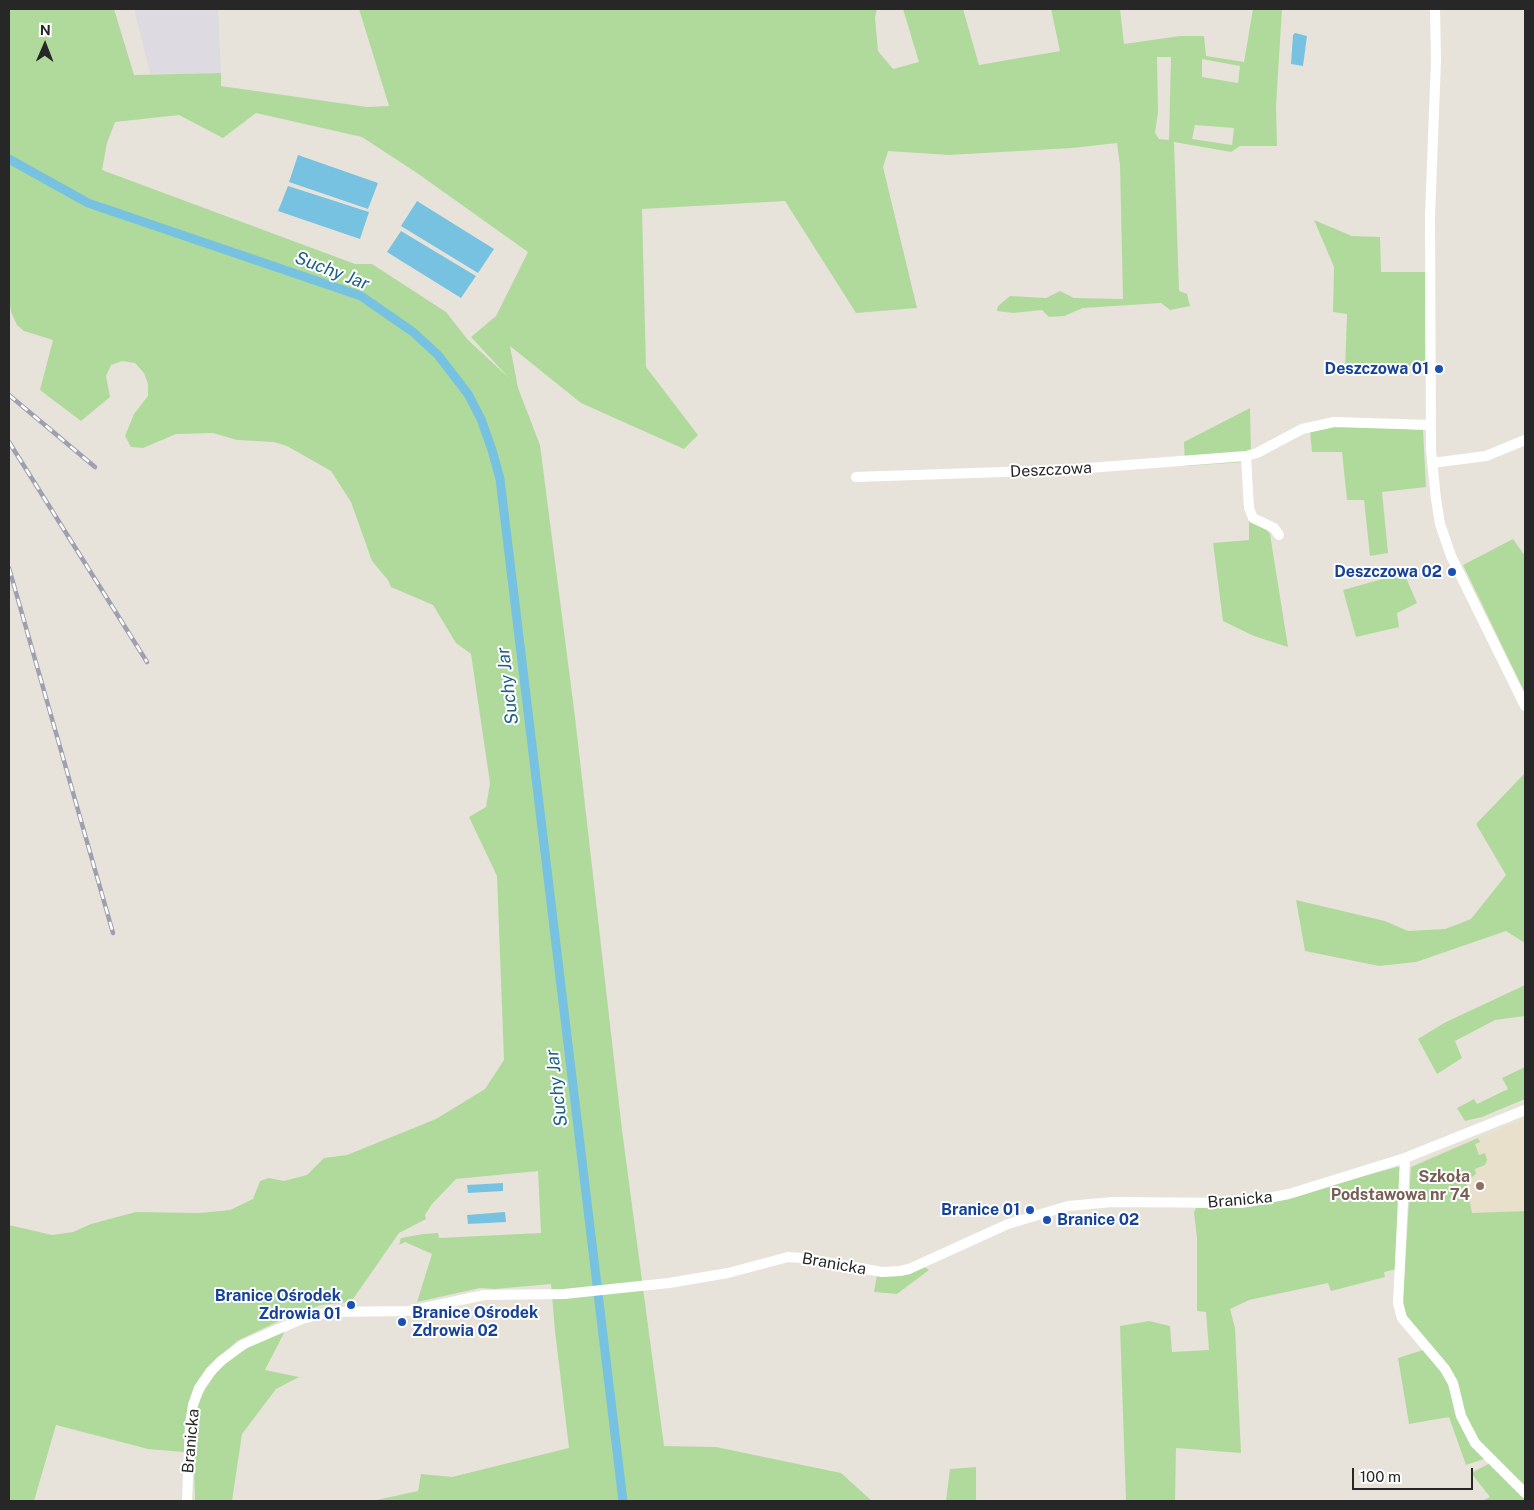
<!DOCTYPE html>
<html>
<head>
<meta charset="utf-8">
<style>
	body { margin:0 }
	#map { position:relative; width:1534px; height:1510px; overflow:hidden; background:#e8e3da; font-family:"Public Sans",sans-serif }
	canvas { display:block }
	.frame { position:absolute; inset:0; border:10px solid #272727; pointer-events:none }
	.north { position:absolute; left:20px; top:20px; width:50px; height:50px; -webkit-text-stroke:4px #fff; paint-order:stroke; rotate:1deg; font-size:14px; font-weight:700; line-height:20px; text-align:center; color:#272727 }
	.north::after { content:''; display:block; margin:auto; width:18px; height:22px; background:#272727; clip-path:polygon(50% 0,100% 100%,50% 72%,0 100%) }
	.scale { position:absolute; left:1352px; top:1468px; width:121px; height:22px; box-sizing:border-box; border:2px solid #272727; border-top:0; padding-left:6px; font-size:15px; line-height:18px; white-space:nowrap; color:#272727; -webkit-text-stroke:4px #fff; paint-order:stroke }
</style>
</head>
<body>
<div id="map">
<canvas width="1534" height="1510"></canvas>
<div class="frame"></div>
<div class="north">N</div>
<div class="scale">100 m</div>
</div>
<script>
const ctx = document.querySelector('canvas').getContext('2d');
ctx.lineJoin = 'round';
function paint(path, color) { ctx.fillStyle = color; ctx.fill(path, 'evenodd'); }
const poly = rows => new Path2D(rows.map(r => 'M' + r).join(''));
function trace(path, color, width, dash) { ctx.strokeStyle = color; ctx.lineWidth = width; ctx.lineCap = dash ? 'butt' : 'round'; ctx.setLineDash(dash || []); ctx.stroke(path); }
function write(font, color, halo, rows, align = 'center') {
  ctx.font = font + ' "Public Sans",sans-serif'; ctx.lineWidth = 4; ctx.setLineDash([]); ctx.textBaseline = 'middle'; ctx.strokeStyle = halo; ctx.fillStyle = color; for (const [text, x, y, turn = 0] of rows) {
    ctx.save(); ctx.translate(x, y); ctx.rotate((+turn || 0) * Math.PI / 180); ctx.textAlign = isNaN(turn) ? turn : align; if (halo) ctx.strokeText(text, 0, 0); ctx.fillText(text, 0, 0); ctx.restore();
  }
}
paint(poly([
	[134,9,218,9,221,73,150,74]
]), '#dddae1');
paint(poly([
	[1525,1118,1525,1211,1447,1215,1424,1160]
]), '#e9e0cb');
paint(poly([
	[9,9,114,9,134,75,221,73,221,86,367,107,389,106,359,9,877,9,875,18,878,51,893,69,919,62,903,9,963,9,979,65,1060,51,1051,9,1120,9,1124,44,1180,36,1204,36,1206,56,1244,62,1253,9,1282,9,1276,106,1277,146,1240,146,1231,152,1174,142,1179,291,1187,294,1190,306,1170,310,1161,303,1083,308,1064,316,1049,317,1042,310,1013,313,997,311,998,306,1010,296,1046,298,1060,291,1074,298,1123,299,1120,165,1117,143,1072,148,949,155,888,151,883,167,917,308,856,313,785,201,642,209,646,367,698,435,684,449,581,403,510,346,518,388,540,445,575,717,622,1130,664,1446,716,1447,841,1473,872,1501,372,1501,418,1491,421,1474,452,1477,569,1448,555,1331,551,1284,495,1289,480,1288,417,1302,432,1254,405,1242,399,1245,401,1238,423,1234,438,1233,439,1238,541,1233,538,1171,456,1179,432,1204,425,1215,426,1219,399,1233,351,1302,321,1305,281,1320,237,1341,207,1368,186,1417,184,1452,148,1449,56,1425,34,1501,9,1501,9,1225,52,1235,73,1232,91,1224,136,1212,199,1213,230,1210,253,1199,260,1181,269,1178,284,1181,307,1175,324,1158,347,1155,436,1119,485,1089,504,1060,497,876,469,817,486,807,490,783,471,654,456,643,433,605,391,587,388,580,372,561,351,502,331,471,287,446,274,442,237,440,213,433,176,434,143,448,131,447,125,436,134,414,148,396,148,384,144,373,135,363,122,361,111,365,106,376,110,397,81,421,40,390,53,340,24,331,17,325,11,312,9,298],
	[1157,57,1171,57,1169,140,1159,139,1155,133,1158,112],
	[1202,59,1240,66,1238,83,1202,77],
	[256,113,362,137,417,173,528,252,496,316,471,337,509,378,468,340,446,312,372,264,355,264,102,170,107,143,115,122,179,115,223,138],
	[1195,125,1234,128,1232,145,1192,139],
	[1314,220,1352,236,1380,237,1381,272,1425,272,1425,364,1345,372,1347,314,1333,312,1334,267],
	[1250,408,1251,453,1244,462,1185,466,1184,442],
	[1336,424,1423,430,1426,487,1382,492,1388,553,1370,556,1364,500,1347,500,1342,452,1312,452,1310,431],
	[1249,520,1265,528,1270,534,1288,647,1254,636,1223,621,1213,543,1249,540],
	[1513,539,1525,556,1525,693,1463,565],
	[1404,573,1417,603,1397,613,1399,627,1356,637,1343,590],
	[1525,773,1525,943,1506,931,1416,962,1379,966,1305,951,1296,900,1385,921,1408,931,1445,929,1471,919,1506,875,1476,824],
	[1525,985,1525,1016,1495,1020,1455,1041,1462,1058,1437,1074,1418,1039,1444,1023],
	[1525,1067,1525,1099,1482,1117,1465,1121,1457,1108,1474,1099,1477,1104,1508,1089,1502,1078],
	[1478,1138,1480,1142,1475,1144,1479,1155,1485,1153,1487,1160,1485,1165,1475,1169,1476,1174,1466,1182,1472,1213,1525,1211,1525,1490,1477,1438,1464,1416,1455,1382,1407,1319,1403,1300,1411,1167],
	[1397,1167,1401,1167,1397,1269,1384,1272,1385,1277,1331,1291,1328,1283,1249,1300,1230,1309,1235,1328,1241,1453,1176,1448,1175,1501,1126,1501,1120,1326,1149,1321,1170,1326,1172,1352,1209,1350,1206,1312,1197,1311,1197,1238,1194,1212,1196,1208,1251,1207],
	[923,1266,929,1270,897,1294,874,1292,877,1275],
	[285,1331,265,1370,299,1377,276,1389,242,1434,232,1501,195,1501,193,1435,197,1405,206,1388,219,1369,239,1353,259,1341],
	[1423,1350,1426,1351,1442,1370,1484,1459,1466,1465,1449,1417,1409,1424,1398,1358],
	[1490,1463,1525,1496,1525,1501,1482,1501,1490,1497,1471,1473],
	[976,1467,976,1501,946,1501,950,1469]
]), '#b0da9c');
paint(poly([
	[1295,33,1307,36,1303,66,1291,64,1293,35],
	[298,155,378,183,368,209,289,182],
	[288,186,369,212,360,239,278,211],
	[417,201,494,249,478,273,401,226],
	[401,231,476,276,461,298,387,252],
	[503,1183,503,1191,468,1193,467,1185],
	[505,1212,506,1222,468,1224,467,1215]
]), '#77c2e0');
trace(poly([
	[9,159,88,203,361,296,413,332,438,355,468,394,481,419,492,450,500,479,623,1501]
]), '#77c2e0', 9);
trace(poly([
	[1435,9,1436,60,1430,216,1431,450,1436,499,1440,524,1451,556,1525,706],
	[1246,456,1249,508,1253,518,1274,528,1279,535],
	[1432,463,1486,456,1525,440],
	[856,477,1062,470,1246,456,1257,453,1302,429,1334,422,1431,425],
	[1405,1158,1398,1304,1402,1318,1445,1369,1453,1383,1461,1416,1475,1443,1525,1493],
	[187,1501,190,1424,193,1405,199,1388,210,1372,222,1360,244,1344,302,1319,329,1312,410,1311,484,1295,564,1294,669,1283,728,1273,788,1257,803,1258,882,1272,900,1271,909,1269,1008,1224,1068,1206,1113,1202,1241,1203,1289,1194,1405,1158,1525,1110]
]), '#fff', 10);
const rail = poly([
	[9,395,95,467],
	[9,442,147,662],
	[9,568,113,933]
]);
trace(rail, '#9ea0b0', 4.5);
trace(rail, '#fff', 2.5, [8]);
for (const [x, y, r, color] of [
	[1439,369,5,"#1a4fb4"],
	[1452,572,5,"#1a4fb4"],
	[1480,1186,5,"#8d6e63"],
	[1030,1210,5,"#1a4fb4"],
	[1047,1220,5,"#1a4fb4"],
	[351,1305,5,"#1a4fb4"],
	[402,1322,5,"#1a4fb4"]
]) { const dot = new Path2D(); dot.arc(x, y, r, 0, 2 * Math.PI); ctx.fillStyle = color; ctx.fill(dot); trace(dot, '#fff', 2); }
write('bold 16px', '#164399', '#fff', [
	["Deszczowa 01",1429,369],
	["Deszczowa 02",1442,572],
	["Branice 01",1020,1210],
	["Branice 02",1057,1220,"left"],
	["Branice Ośrodek",341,1296],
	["Zdrowia 01",341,1314],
	["Branice Ośrodek",412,1313,"left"],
	["Zdrowia 02",412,1331,"left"]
], 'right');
write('16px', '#272727', '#fff', [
	["Deszczowa",1051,470,-3],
	["Branicka",1240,1200,-5],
	["Branicka",834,1264,10],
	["Branicka",191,1441,-85]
]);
write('bold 16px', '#785e54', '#fff', [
	["Szkoła",1470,1177],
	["Podstawowa nr 74",1470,1195]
], 'right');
write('italic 18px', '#1b6088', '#fff', [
	["Suchy Jar",332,271,21],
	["Suchy Jar",508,686,-97],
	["Suchy Jar",557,1088,-97]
]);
</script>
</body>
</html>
